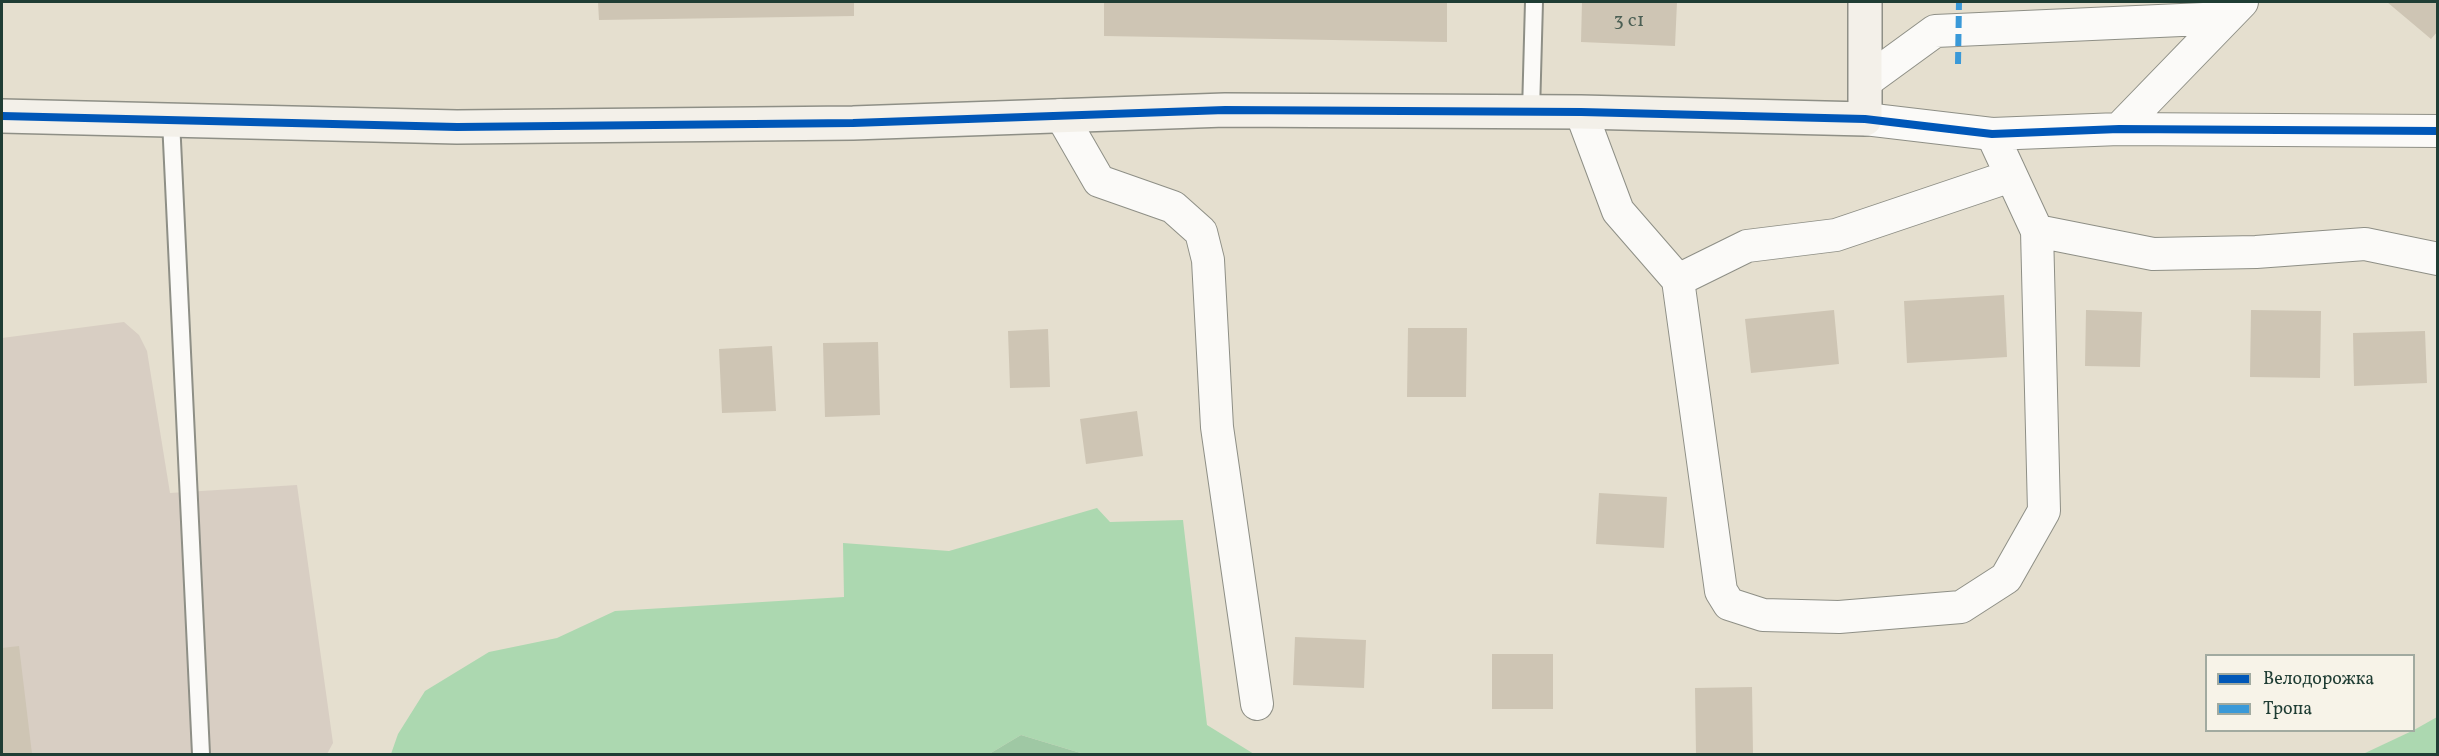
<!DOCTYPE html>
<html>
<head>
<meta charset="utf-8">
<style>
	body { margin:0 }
	#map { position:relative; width:2439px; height:756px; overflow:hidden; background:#e5dfcf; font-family:Vollkorn,serif }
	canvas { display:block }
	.frame { position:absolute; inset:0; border:3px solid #1f3d34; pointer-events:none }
	.legend { position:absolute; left:2205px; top:654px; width:210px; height:78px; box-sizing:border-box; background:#f7f3e8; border:2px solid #a1aaa0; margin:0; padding:8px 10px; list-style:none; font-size:18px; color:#1f3d34 }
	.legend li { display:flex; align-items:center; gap:12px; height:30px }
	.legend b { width:30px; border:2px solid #a1aaa0 }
</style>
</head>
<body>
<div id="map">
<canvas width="2439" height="756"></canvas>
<div class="frame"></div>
<ul class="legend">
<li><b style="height:8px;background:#0057b8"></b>Велодорожка</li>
<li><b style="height:8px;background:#3a99d8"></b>Тропа</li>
</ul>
</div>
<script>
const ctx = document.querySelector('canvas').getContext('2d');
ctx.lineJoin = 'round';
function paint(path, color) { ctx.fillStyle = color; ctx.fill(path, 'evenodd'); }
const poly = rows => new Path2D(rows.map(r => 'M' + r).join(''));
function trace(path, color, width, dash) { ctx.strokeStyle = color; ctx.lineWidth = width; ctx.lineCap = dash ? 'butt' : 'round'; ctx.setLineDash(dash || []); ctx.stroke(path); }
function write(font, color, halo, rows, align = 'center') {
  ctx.font = font + ' Vollkorn,serif'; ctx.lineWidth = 4.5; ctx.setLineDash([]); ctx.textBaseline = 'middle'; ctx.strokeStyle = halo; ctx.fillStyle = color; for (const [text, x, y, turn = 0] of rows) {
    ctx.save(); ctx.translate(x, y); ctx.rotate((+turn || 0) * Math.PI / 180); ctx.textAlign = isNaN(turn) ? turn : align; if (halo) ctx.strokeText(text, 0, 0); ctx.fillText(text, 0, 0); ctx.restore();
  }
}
paint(poly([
	[124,322,139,335,147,351,170,493,297,485,333,743,327,754,2,754,2,338]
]), '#d8cec3');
paint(poly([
	[1097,508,1110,522,1183,520,1207,725,1254,754,1084,754,1021,735,989,754,391,754,398,734,425,691,489,652,557,638,615,611,844,597,843,543,949,551],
	[2437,717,2437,754,2363,754,2414,730]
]), '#acd8b0');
paint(poly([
	[1021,735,1084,754,989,754]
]), '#9fc8a4');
paint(poly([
	[598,2,854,2,854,16,599,20],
	[1104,2,1447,2,1447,42,1104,36],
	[1582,2,1677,2,1675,46,1581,42],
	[2387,2,2438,2,2438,31,2431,39],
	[2004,295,2007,357,1907,363,1904,301],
	[1834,310,1839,364,1751,373,1745,319],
	[2086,310,2142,312,2140,367,2085,366],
	[2251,310,2321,311,2320,378,2250,377],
	[1408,328,1467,328,1466,397,1407,397],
	[1048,329,1050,387,1010,388,1008,331],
	[2425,331,2427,383,2354,386,2353,333],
	[878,342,880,415,825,417,823,343],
	[772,346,776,411,722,413,719,349],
	[1137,411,1143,456,1086,464,1080,419],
	[1599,493,1667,497,1664,548,1596,544],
	[1295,637,1366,640,1364,688,1293,685],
	[19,646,32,754,2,754,2,648],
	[1492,654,1553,654,1553,709,1492,709],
	[1752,687,1753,754,1696,754,1695,688]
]), '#cec5b4');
const lane = poly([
	[1531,112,1534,2],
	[171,120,201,754]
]);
const street = poly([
	[1865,82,1935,31,2226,18],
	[1581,112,1618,211,1678,280,1721,591,1729,604,1763,615,1839,617,1961,607,2006,578,2044,511,2037,231,1992,134],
	[1061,115,1099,181,1173,207,1201,232,1208,260,1217,427,1257,704],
	[1865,119,1992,134,2119,129,2438,131],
	[2119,129,2242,2],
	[2037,231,2153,254,2256,252,2365,244,2438,259],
	[1678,280,1747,246,1836,235,2011,176]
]);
const secondary = poly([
	[2,116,457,127,853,123,1225,110,1581,112,1865,119,1865,2]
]);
trace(lane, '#8e8f86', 20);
trace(street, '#8e8f86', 34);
trace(secondary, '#8e8f86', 36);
trace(lane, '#fbfaf8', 16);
trace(street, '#fbfaf8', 32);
trace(secondary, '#f3f0e9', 33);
trace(poly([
	[1958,64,1959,2]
]), '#3a99d8', 6, [12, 6]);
trace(poly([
	[2,116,457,127,853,123,1225,110,1581,112,1865,119,1992,134,2119,129,2438,131]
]), '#0057b8', 8);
write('20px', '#4b5f54', null, [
	["3 с1",1629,22]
]);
</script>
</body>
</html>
